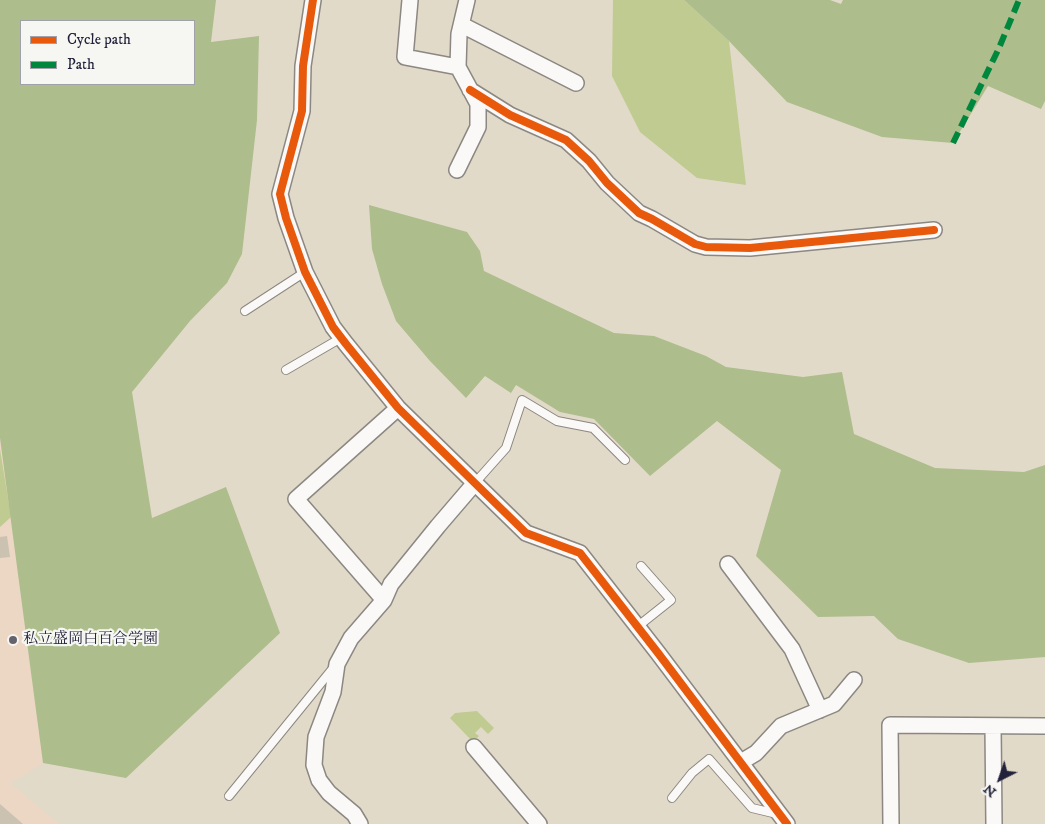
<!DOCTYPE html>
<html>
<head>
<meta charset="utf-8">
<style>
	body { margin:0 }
	#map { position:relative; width:1045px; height:824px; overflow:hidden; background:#e2dac8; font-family:"IM FELL DW Pica",serif }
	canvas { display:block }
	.legend { position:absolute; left:20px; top:20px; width:175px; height:65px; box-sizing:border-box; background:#f6f6f2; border:1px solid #a1a1a9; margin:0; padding:6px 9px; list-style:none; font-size:15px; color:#22223b }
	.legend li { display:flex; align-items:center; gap:10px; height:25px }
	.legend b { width:25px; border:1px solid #a1a1a9 }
	.north { position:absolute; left:975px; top:754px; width:50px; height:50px; -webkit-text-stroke:4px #f6f6f2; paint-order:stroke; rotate:221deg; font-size:14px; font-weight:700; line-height:20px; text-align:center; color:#22223b }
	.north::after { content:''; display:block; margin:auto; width:18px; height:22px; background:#22223b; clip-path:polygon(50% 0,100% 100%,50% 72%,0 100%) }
</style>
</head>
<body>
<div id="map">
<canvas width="1045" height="824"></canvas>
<ul class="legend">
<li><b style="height:6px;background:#e8590c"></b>Cycle path</li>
<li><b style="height:6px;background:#00873e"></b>Path</li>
</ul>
<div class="north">N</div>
</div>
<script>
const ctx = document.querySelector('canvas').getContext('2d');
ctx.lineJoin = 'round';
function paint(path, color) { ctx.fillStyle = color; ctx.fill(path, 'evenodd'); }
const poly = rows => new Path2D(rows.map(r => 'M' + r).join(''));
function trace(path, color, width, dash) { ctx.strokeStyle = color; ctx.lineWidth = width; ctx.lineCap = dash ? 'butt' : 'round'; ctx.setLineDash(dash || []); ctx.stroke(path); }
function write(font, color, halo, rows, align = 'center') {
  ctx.font = font + ' "IM FELL DW Pica","Noto Serif JP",serif'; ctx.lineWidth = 4.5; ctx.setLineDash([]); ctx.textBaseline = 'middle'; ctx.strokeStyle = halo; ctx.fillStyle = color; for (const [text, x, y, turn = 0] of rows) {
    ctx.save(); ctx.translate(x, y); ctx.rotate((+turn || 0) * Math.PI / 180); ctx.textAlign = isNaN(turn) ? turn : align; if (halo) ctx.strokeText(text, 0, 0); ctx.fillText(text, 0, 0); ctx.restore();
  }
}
paint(poly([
	[0,438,43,763,10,783,59,824,0,824]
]), '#ecd6c4');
paint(poly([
	[613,0,684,0,729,41,746,185,697,178,640,132,612,76],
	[0,449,11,517,0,527],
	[477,711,494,728,488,734,481,727,475,733,479,736,473,742,450,718,455,713]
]), '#bfcb91');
paint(poly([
	[0,0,216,0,211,42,259,36,257,120,242,254,227,283,190,321,132,392,152,518,226,487,280,633,126,778,43,763,0,438],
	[21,21,194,21,194,84,21,84],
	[684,0,830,0,841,4,843,0,1045,0,1045,101,1041,109,988,86,953,143,882,137,787,102,729,41],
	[369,205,467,232,480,251,484,271,614,333,654,336,706,356,726,367,803,377,842,372,854,434,935,468,1024,472,1045,465,1045,657,969,663,898,639,874,616,818,617,756,556,781,470,717,421,650,476,594,419,560,412,516,385,511,393,485,376,466,398,430,361,396,321,382,284,372,249]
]), '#adbd8c');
paint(poly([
	[7,536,10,557,0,558,0,537],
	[0,804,23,824,0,824]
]), '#ccc2b2');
const service = poly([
	[245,311,305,272],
	[286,370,341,338],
	[474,484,506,448,522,400,557,421,593,428,625,460],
	[637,627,671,600,641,566],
	[229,796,334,667],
	[672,798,692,773,709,759,752,808,777,814]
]);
const minor = poly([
	[313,0,303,66,302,111,280,194,286,218,305,272,333,327,346,344,398,408,526,533,580,553,658,653,787,824],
	[410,0,405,57,458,67],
	[462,25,576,83],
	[470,90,510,115,566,140,589,161,607,183,639,213,652,219,695,244,706,247,750,248,934,230],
	[457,170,478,127,478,104,458,67,459,34,467,0],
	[728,564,792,649,820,710],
	[384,600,296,499,398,408],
	[993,726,994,824],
	[474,747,539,824],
	[741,762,756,753,781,726,834,704,854,680],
	[360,824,354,814,329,793,319,780,314,765,316,737,333,692,337,664,351,638,384,600,391,584,438,526,474,484],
	[891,824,890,725,1045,726]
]);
trace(service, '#8b8782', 10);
trace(minor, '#8b8782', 18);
trace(service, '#fbf9f7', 8);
trace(minor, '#fbf9f7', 15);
trace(poly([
	[953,143,999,48,1019,0]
]), '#00873e', 6, [12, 6]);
trace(poly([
	[313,0,303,66,302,111,280,194,286,218,305,272,333,327,346,344,398,408,526,533,580,553,658,653,787,824],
	[470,90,510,115,566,140,589,161,607,183,639,213,652,219,695,244,706,247,750,248,934,230]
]), '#e8590c', 8);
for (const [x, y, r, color] of [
	[13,640,5,"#65626c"]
]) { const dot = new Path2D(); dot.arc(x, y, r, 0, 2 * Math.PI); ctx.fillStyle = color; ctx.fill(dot); trace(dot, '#f6f6f2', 2); }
write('15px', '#22223b', '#f6f6f2', [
	["私立盛岡白百合学園",23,640]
], 'left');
</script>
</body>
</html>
